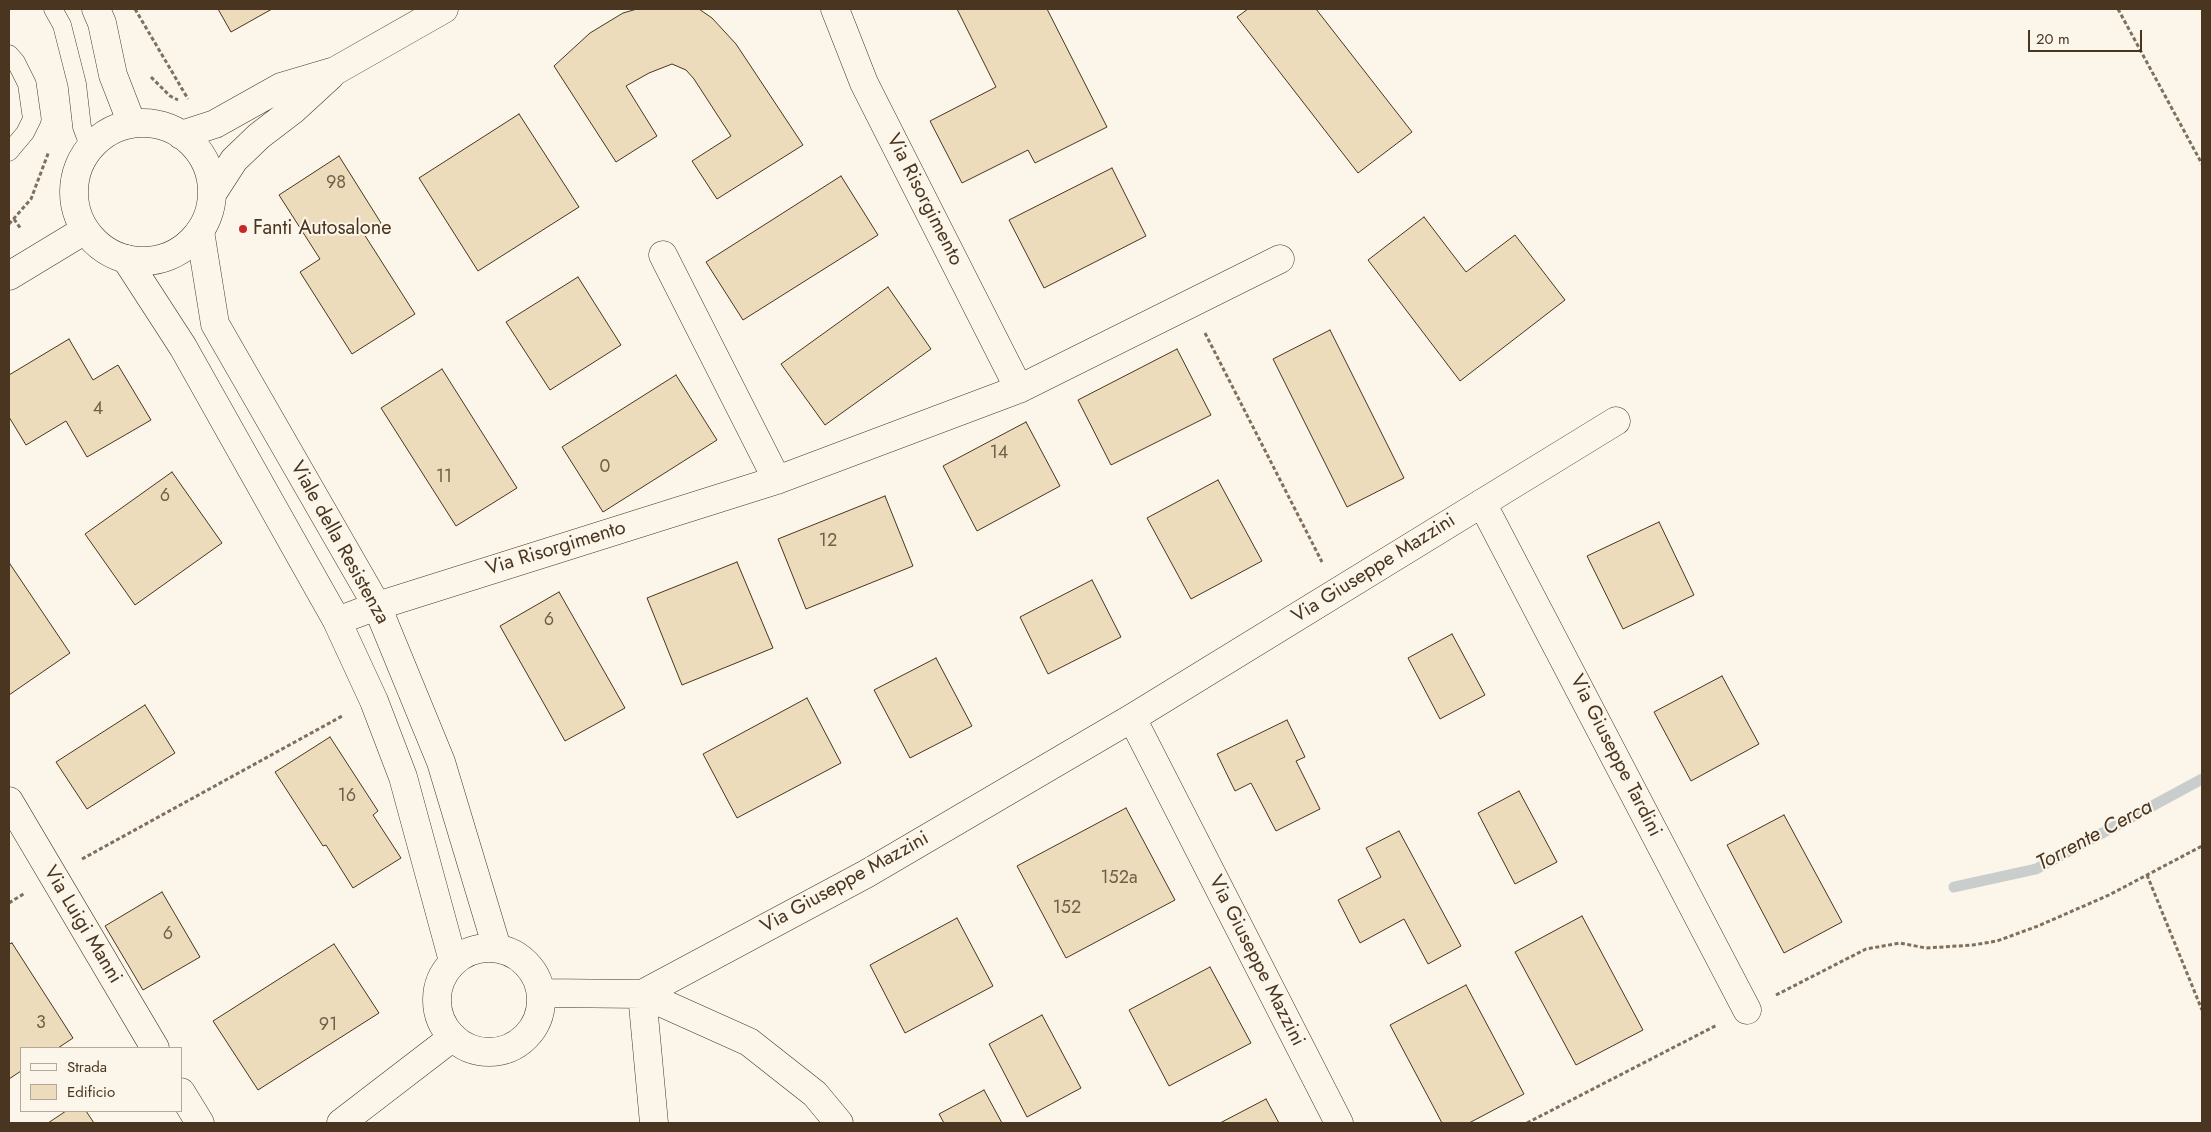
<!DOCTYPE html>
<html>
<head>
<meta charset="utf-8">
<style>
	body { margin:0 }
	#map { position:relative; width:2211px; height:1132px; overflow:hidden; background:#fbf6e9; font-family:Jost,sans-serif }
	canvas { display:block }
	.frame { position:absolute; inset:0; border:10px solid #4a3520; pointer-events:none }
	.legend { position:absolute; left:20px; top:1047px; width:162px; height:65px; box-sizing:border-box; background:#fbf6e9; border:1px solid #b4a999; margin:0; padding:6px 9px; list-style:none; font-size:15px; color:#4a3520 }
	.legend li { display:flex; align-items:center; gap:10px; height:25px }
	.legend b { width:25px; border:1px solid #b4a999 }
	.scale { position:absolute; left:2028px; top:30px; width:114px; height:22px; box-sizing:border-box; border:2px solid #4a3520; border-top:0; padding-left:6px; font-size:15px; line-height:18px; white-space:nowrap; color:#4a3520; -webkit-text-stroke:4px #fbf6e9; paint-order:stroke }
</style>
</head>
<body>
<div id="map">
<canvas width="2211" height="1132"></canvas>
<div class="frame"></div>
<ul class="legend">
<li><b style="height:6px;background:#fbf6e9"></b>Strada</li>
<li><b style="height:14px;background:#ecdcbc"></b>Edificio</li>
</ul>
<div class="scale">20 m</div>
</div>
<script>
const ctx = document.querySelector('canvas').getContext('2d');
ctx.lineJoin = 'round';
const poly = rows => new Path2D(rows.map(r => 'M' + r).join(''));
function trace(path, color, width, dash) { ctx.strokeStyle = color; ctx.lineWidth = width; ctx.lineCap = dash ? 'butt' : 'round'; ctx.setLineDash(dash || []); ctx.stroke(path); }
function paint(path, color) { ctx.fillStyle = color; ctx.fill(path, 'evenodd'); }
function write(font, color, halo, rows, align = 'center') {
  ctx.font = font + ' Jost,sans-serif'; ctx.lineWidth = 4; ctx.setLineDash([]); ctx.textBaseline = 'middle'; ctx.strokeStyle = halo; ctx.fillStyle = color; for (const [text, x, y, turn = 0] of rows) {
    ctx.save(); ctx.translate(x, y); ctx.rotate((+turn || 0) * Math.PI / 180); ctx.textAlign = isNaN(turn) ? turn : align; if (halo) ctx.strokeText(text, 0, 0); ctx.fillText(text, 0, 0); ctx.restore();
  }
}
trace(poly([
	[1954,887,2036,869,2202,779]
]), '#c9cecd', 11);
const building = poly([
	[218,9,272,9,231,32,218,9],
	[637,9,699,9,712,18,736,44,803,145,717,199,692,161,731,136,694,79,686,70,672,64,649,73,626,86,657,136,616,162,554,66,590,33,623,13,637,9],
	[957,9,1047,9,1107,127,1035,163,1028,150,962,183,930,121,996,87,957,9],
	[1248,9,1316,9,1412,132,1358,173,1237,17,1248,9],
	[519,114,579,207,478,271,419,178,519,114],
	[339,156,381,223,364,234,415,314,352,354,300,272,320,259,279,195,339,156],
	[1112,168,1146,236,1044,288,1009,220,1112,168],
	[841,176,878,235,743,320,706,262,841,176],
	[1424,217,1466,272,1515,235,1565,300,1460,381,1368,260,1424,217],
	[578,277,621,345,550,390,506,322,578,277],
	[888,287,931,349,825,425,781,364,888,287],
	[1330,330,1404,478,1347,507,1273,359,1330,330],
	[69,339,93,380,118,365,151,420,87,457,66,421,26,445,9,417,9,375,69,339],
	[1177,349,1211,415,1111,465,1078,400,1177,349],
	[442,369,517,488,456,526,381,408,442,369],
	[676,375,717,440,603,512,562,447,676,375],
	[1026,422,1060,486,977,531,943,466,1026,422],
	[172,472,222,543,135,605,85,534,172,472],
	[1218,480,1262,561,1191,599,1147,518,1218,480],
	[885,496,913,566,806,609,778,539,885,496],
	[1659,522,1694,595,1623,629,1587,556,1659,522],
	[737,562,773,648,682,685,647,598,737,562],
	[10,564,70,653,9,695,9,565,10,564],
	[1092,580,1121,637,1048,674,1020,617,1092,580],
	[559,592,625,708,565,741,500,626,559,592],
	[1452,634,1485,695,1440,719,1408,658,1452,634],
	[936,658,972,726,910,758,874,690,936,658],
	[1722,676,1759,744,1691,781,1654,712,1722,676],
	[807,698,841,763,737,818,703,754,807,698],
	[145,705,175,753,87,809,56,762,145,705],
	[1287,720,1305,757,1296,761,1320,809,1276,831,1251,783,1235,791,1217,754,1287,720],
	[330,737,378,811,373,815,401,858,353,888,326,845,323,846,275,772,330,737],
	[1519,791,1557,862,1515,884,1478,813,1519,791],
	[1126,808,1175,900,1066,958,1017,866,1126,808],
	[1784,815,1842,922,1784,953,1727,845,1784,815],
	[1399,831,1461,946,1428,964,1404,919,1360,943,1338,900,1381,877,1366,848,1399,831],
	[162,892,200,957,143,990,105,926,162,892],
	[1582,916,1643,1030,1576,1065,1515,952,1582,916],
	[957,918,993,986,905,1033,870,965,957,918],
	[12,943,73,1038,58,1048,21,1048,21,1071,9,1079,9,944,12,943],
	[334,944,379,1013,258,1090,213,1021,334,944],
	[1210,967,1251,1043,1169,1086,1129,1010,1210,967],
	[1466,985,1524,1094,1469,1123,1442,1123,1390,1025,1466,985],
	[1042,1015,1081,1088,1027,1117,989,1044,1042,1015],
	[984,1090,1002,1123,944,1123,939,1114,984,1090],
	[1266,1099,1279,1123,1220,1123,1266,1099],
	[66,1111,86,1111,94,1123,48,1123,66,1111]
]);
paint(building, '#ecdcbc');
trace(building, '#4a3520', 1);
const service = poly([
	[53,9,62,25,77,84,82,127,90,148],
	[9,54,16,62,27,84,32,119,25,133,9,152]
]);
const minor = poly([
	[835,9,864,83,1019,389],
	[200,231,215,324,377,606,441,762,497,948],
	[663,255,777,480],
	[126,259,183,347,297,550,337,621,374,701,403,777,453,961],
	[1482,503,1747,1010],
	[337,621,377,606,777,480,1019,389,1280,259],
	[1132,718,1339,1123],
	[9,801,155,1048],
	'437 1000a52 52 0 1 1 104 0a52 52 0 1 1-104 0Z',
	[542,993,642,994,866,874,1132,718,1616,421],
	[642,994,749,1042,815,1094,839,1123],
	[642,994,654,1123],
	[181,1092,200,1123],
	[341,1123,453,1037]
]);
const secondary = poly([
	[96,9,102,23,113,75,132,124],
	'74 192a69 69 0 1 1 138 0a69 69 0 1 1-138 0Z',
	[181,135,215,124,281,87,335,71,444,9],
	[212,194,234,160,259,136,293,110,331,75],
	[9,276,85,230]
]);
trace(service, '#4a3520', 19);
trace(minor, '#4a3520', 29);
trace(secondary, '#4a3520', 29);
trace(poly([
	[135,9,188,99],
	[2118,9,2202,164],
	[151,77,170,96,178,100],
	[14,219,21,229],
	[9,224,31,199,49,151],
	[1205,333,1322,562],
	[82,859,344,715],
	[2147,875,2202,1010],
	[9,903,25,893],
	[1776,995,1866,949,1900,943,1926,948,1973,945,1997,941,2038,926,2109,895,2202,846],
	[1527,1123,1717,1025]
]), '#7f6f5c', 3, [4, 2.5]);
trace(service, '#fbf6e9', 18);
trace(minor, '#fbf6e9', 28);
trace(secondary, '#fbf6e9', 28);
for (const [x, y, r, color] of [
	[243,229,5,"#c62828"]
]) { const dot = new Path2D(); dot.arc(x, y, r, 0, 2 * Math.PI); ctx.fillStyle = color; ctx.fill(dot); trace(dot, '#fbf6e9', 2); }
write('18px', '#725f47', null, [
	["98",336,184],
	["4",98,410],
	["14",999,454],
	["0",605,468],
	["11",444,478],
	["6",165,497],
	["12",828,542],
	["6",549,621],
	["16",347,797],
	["152a",1119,879],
	["152",1067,909],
	["6",168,935],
	["3",41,1024],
	["91",328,1026]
]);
write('20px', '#4a3520', '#fbf6e9', [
	["Via Risorgimento",924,200,63],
	["Viale della Resistenza",339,543,61],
	["Via Risorgimento",556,549,-17],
	["Via Giuseppe Mazzini",1374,569,-32],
	["Via Giuseppe Tardini",1615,756,63],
	["Via Giuseppe Mazzini",845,883,-29],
	["Via Luigi Manni",82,925,59],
	["Via Giuseppe Mazzini",1256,961,63]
]);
write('20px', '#4a3520', '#fbf6e9', [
	["Fanti Autosalone",253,229]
], 'left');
write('italic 21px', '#4a3520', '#fbf6e9', [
	["Torrente Cerca",2095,836,-28]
]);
</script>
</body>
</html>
